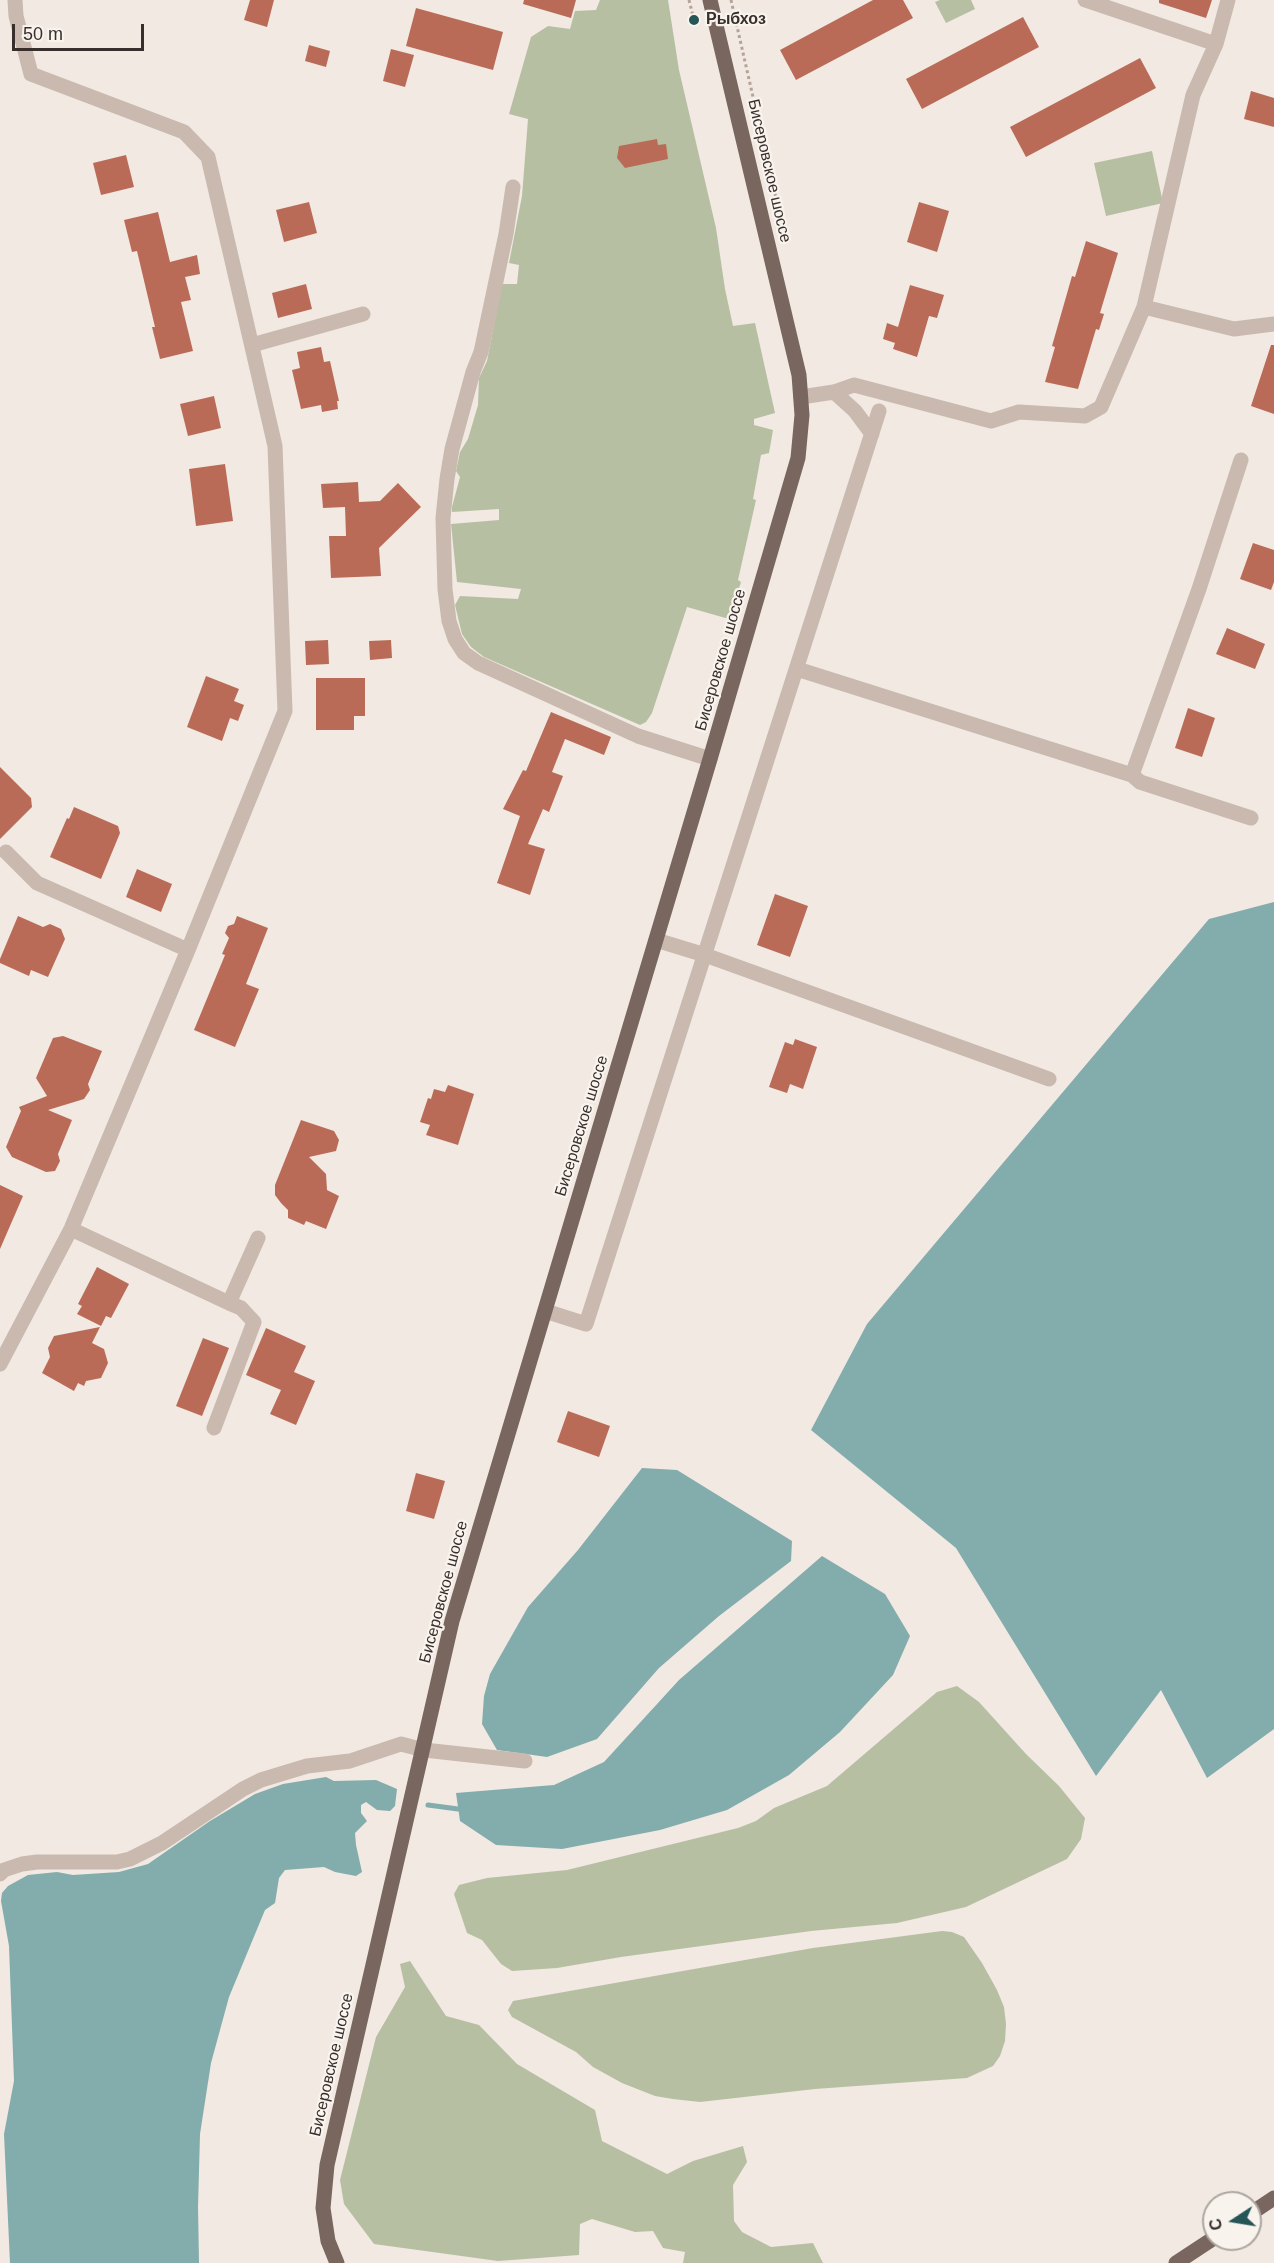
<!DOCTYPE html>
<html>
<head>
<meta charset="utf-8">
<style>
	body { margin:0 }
	#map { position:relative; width:1274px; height:2263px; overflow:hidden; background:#f1e9e2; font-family:Helvetica,sans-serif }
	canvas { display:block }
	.north { position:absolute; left:1202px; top:2191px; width:60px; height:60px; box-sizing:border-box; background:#f9f3ee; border:2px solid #aca5a0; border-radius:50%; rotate:258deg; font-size:16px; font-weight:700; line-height:24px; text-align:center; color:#382f2c }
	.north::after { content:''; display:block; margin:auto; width:21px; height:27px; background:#255556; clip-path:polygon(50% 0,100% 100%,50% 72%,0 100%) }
	.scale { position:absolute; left:12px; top:24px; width:132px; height:27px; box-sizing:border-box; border:3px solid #382f2c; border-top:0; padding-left:8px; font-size:18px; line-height:21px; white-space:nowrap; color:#382f2c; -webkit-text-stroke:4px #f9f3ee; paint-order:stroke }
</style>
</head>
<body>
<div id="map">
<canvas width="1274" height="2263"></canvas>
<div class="north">С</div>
<div class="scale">50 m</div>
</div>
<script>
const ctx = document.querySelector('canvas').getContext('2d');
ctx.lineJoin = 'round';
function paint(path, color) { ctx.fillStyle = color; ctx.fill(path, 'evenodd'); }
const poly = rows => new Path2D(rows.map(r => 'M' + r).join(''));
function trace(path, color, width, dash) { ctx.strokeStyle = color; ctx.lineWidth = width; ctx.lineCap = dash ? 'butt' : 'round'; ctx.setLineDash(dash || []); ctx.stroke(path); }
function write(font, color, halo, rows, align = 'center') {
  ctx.font = font + ' Helvetica,sans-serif'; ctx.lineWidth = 4.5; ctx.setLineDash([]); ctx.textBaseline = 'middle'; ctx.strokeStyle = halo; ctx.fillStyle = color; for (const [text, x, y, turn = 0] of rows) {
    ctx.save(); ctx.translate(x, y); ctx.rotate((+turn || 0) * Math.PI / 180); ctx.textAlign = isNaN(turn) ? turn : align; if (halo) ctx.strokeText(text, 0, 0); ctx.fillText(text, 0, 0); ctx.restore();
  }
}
paint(poly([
	[600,0,668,0,679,70,716,228,725,289,733,326,755,323,775,413,754,419,754,425,773,430,769,453,761,455,753,499,756,500,738,580,741,582,729,619,687,607,652,713,646,722,640,725,484,657,471,647,462,634,455,605,460,596,518,599,521,589,457,582,451,524,499,520,499,509,452,512,452,507,460,477,456,471,460,452,468,439,478,405,479,378,487,361,502,284,517,284,519,265,509,263,522,196,528,119,509,114,531,37,548,26,570,29,575,11,596,10],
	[940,0,971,0,975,9,946,23,935,2],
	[1152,151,1163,203,1106,216,1094,163],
	[957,1686,979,1702,1026,1754,1059,1786,1085,1818,1081,1839,1067,1859,966,1907,897,1923,811,1931,621,1957,557,1968,512,1971,501,1964,482,1940,467,1933,454,1894,459,1885,487,1878,567,1870,738,1828,756,1821,774,1808,827,1786,937,1692],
	[942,1931,952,1932,964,1937,982,1963,997,1990,1004,2007,1006,2024,1005,2041,1000,2056,993,2066,967,2078,815,2089,700,2102,673,2099,655,2096,622,2083,593,2067,576,2052,512,2017,508,2010,513,2001,813,1948],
	[410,1961,446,2016,479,2025,517,2064,595,2110,602,2141,667,2174,693,2161,743,2146,747,2162,733,2185,734,2221,742,2232,771,2247,813,2243,823,2263,683,2263,685,2252,663,2248,653,2231,635,2232,592,2219,580,2224,579,2255,498,2261,374,2244,344,2204,340,2180,376,2037,405,1987,400,1964]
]), '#b7bfa3');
paint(poly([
	[1274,902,1274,1729,1207,1778,1161,1690,1096,1776,956,1548,811,1430,867,1324,1209,919],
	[642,1468,677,1470,792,1541,791,1561,719,1616,659,1668,597,1739,547,1757,497,1750,482,1724,484,1696,490,1674,528,1607,578,1550],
	[822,1556,885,1594,910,1636,893,1675,840,1732,789,1775,727,1810,660,1830,562,1849,496,1845,460,1821,456,1793,554,1785,604,1762,679,1680],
	[326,1777,334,1781,376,1780,397,1789,395,1806,390,1811,377,1810,366,1802,361,1805,361,1813,367,1821,355,1833,356,1845,362,1872,356,1876,335,1872,324,1867,285,1870,279,1878,275,1903,265,1910,229,1997,211,2063,200,2134,198,2207,199,2263,10,2263,4,2134,14,2081,9,1946,1,1901,2,1893,8,1886,28,1875,57,1872,73,1875,119,1872,148,1864,210,1821,255,1794,283,1784]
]), '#83acac');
trace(poly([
	[428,1805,458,1809]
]), '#83acac', 5);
paint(poly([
	[250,0,274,0,267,27,244,20],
	[524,0,576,0,571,18,523,4],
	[873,0,903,0,913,18,796,80,780,50],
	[1159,0,1212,0,1206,18,1159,3],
	[416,8,503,32,493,70,406,46],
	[1023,17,1039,47,922,109,906,79],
	[309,45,330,51,326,67,305,61],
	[391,49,414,55,405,87,383,81],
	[1140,58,1156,88,1026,157,1010,127],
	[1251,91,1274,98,1274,127,1244,119],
	[657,139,658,145,666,144,668,159,625,168,617,158,619,146],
	[126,155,134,187,101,195,93,163],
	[309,202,317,233,284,242,276,210],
	[919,202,949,211,937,252,907,242],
	[158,212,170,262,197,255,200,274,185,277,191,300,181,302,193,351,160,359,152,327,155,327,137,251,132,252,124,220],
	[1086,241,1118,253,1100,313,1104,314,1099,330,1096,329,1078,389,1045,382,1055,347,1052,346,1072,276,1075,277],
	[306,284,312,309,278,318,272,293],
	[910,285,944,295,937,318,929,316,917,357,893,349,895,343,883,339,887,323,898,327],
	[1271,345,1274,345,1274,414,1251,406],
	[321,347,324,362,330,361,339,401,337,401,338,409,322,412,321,405,301,409,292,370,300,368,297,352],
	[214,396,221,428,188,436,180,404],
	[225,464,233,521,196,526,189,469],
	[358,482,359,502,380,501,398,483,421,507,379,548,381,576,331,578,329,536,346,536,345,507,323,508,321,484],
	[1253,543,1274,550,1274,582,1271,590,1240,579],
	[1227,628,1265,644,1255,669,1216,654],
	[328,640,329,664,306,665,305,641],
	[391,640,392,658,370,660,369,641],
	[206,676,239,689,234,701,244,705,238,721,230,718,222,741,187,727],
	[316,678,365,678,365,716,354,716,354,730,316,730],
	[1188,708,1215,718,1202,757,1175,748],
	[551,712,611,737,604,755,565,739,552,772,563,776,549,812,543,809,528,844,545,849,530,895,497,883,520,816,503,809,523,770,526,771],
	[0,767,31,798,32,807,0,839],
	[74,807,118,826,120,833,101,879,50,857,67,818,69,819],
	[137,869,172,884,161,912,126,897],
	[775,894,808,906,790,957,757,945],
	[18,916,43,927,50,924,61,929,65,939,48,977,31,970,29,976,0,963,0,959],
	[237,916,268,928,246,984,259,989,235,1047,194,1030,225,955,222,954,229,938,225,933,228,926,234,924],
	[63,1036,102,1051,88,1084,90,1090,84,1099,48,1110,72,1120,58,1154,60,1161,55,1171,46,1172,12,1157,6,1147,21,1111,19,1107,47,1096,36,1078,53,1038],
	[795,1039,817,1047,803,1089,790,1084,787,1093,769,1087,785,1042,793,1045],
	[448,1085,474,1094,458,1145,426,1135,430,1125,420,1122,428,1098,431,1099,434,1089,445,1092],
	[301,1120,334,1131,339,1140,336,1151,309,1157,326,1174,327,1190,339,1196,326,1229,306,1221,304,1225,288,1218,288,1210,281,1203,275,1195,275,1185],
	[0,1185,23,1196,0,1249],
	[97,1267,129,1284,111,1318,106,1316,101,1326,77,1314,82,1306,78,1304],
	[100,1327,92,1343,104,1349,108,1363,101,1378,86,1381,84,1386,78,1383,74,1391,42,1373,50,1357,48,1348,54,1336],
	[266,1328,306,1346,294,1372,315,1381,296,1425,270,1414,281,1390,246,1375],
	[203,1338,229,1348,202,1416,176,1406],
	[568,1411,610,1426,599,1457,557,1442],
	[416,1473,445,1481,434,1519,406,1511]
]), '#ba6b57');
trace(poly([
	[689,0,694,20],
	[731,0,781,220]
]), '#b4a399', 3, [3, 3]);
trace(poly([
	[1085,0,1216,44],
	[513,187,506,234,481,352,473,372,452,449,447,479,443,518,445,589,449,621,455,639,464,653,478,663,638,736,710,759],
	[1144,307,1234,329,1274,324],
	[252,345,363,314],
	[834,392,855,411,872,434],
	[801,397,834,392,854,385,991,421,1019,412,1085,416,1101,407,1144,307,1193,95,1216,44,1228,0],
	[797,669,1132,775,1140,782,1251,818],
	[1132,775,1199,589,1241,460],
	[6,852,37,883,188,950],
	[656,940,705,955,1049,1079],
	[71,1229,229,1303,258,1238],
	[545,1311,586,1324,879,411],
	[0,1364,71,1229,188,950,285,711,275,446,208,157,184,132,31,74,16,16,15,0],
	[214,1428,254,1322,241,1308,229,1303],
	[0,1874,4,1870,22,1864,37,1862,117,1862,130,1859,162,1843,243,1789,261,1780,307,1766,350,1761,401,1744,424,1750,525,1761]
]), '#c9b9ae', 15);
trace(poly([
	[1250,2214,1274,2198],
	[337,2263,328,2241,323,2208,327,2165,452,1621,710,759,798,458,802,415,799,375,710,0],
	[1176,2263,1214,2238]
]), '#78665f', 15);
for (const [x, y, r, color] of [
	[694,20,6,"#255556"]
]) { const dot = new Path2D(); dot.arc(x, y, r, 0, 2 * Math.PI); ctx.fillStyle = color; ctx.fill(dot); trace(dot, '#f9f3ee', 2); }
write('bold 16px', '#382f2c', '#f9f3ee', [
	["Рыбхоз",706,20]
], 'left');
write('16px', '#382f2c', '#f9f3ee', [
	["Бисеровское шоссе",769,171,77],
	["Бисеровское шоссе",721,660,-74],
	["Бисеровское шоссе",582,1126,-73],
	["Бисеровское шоссе",444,1592,-75],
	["Бисеровское шоссе",332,2065,-77]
]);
</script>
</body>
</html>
